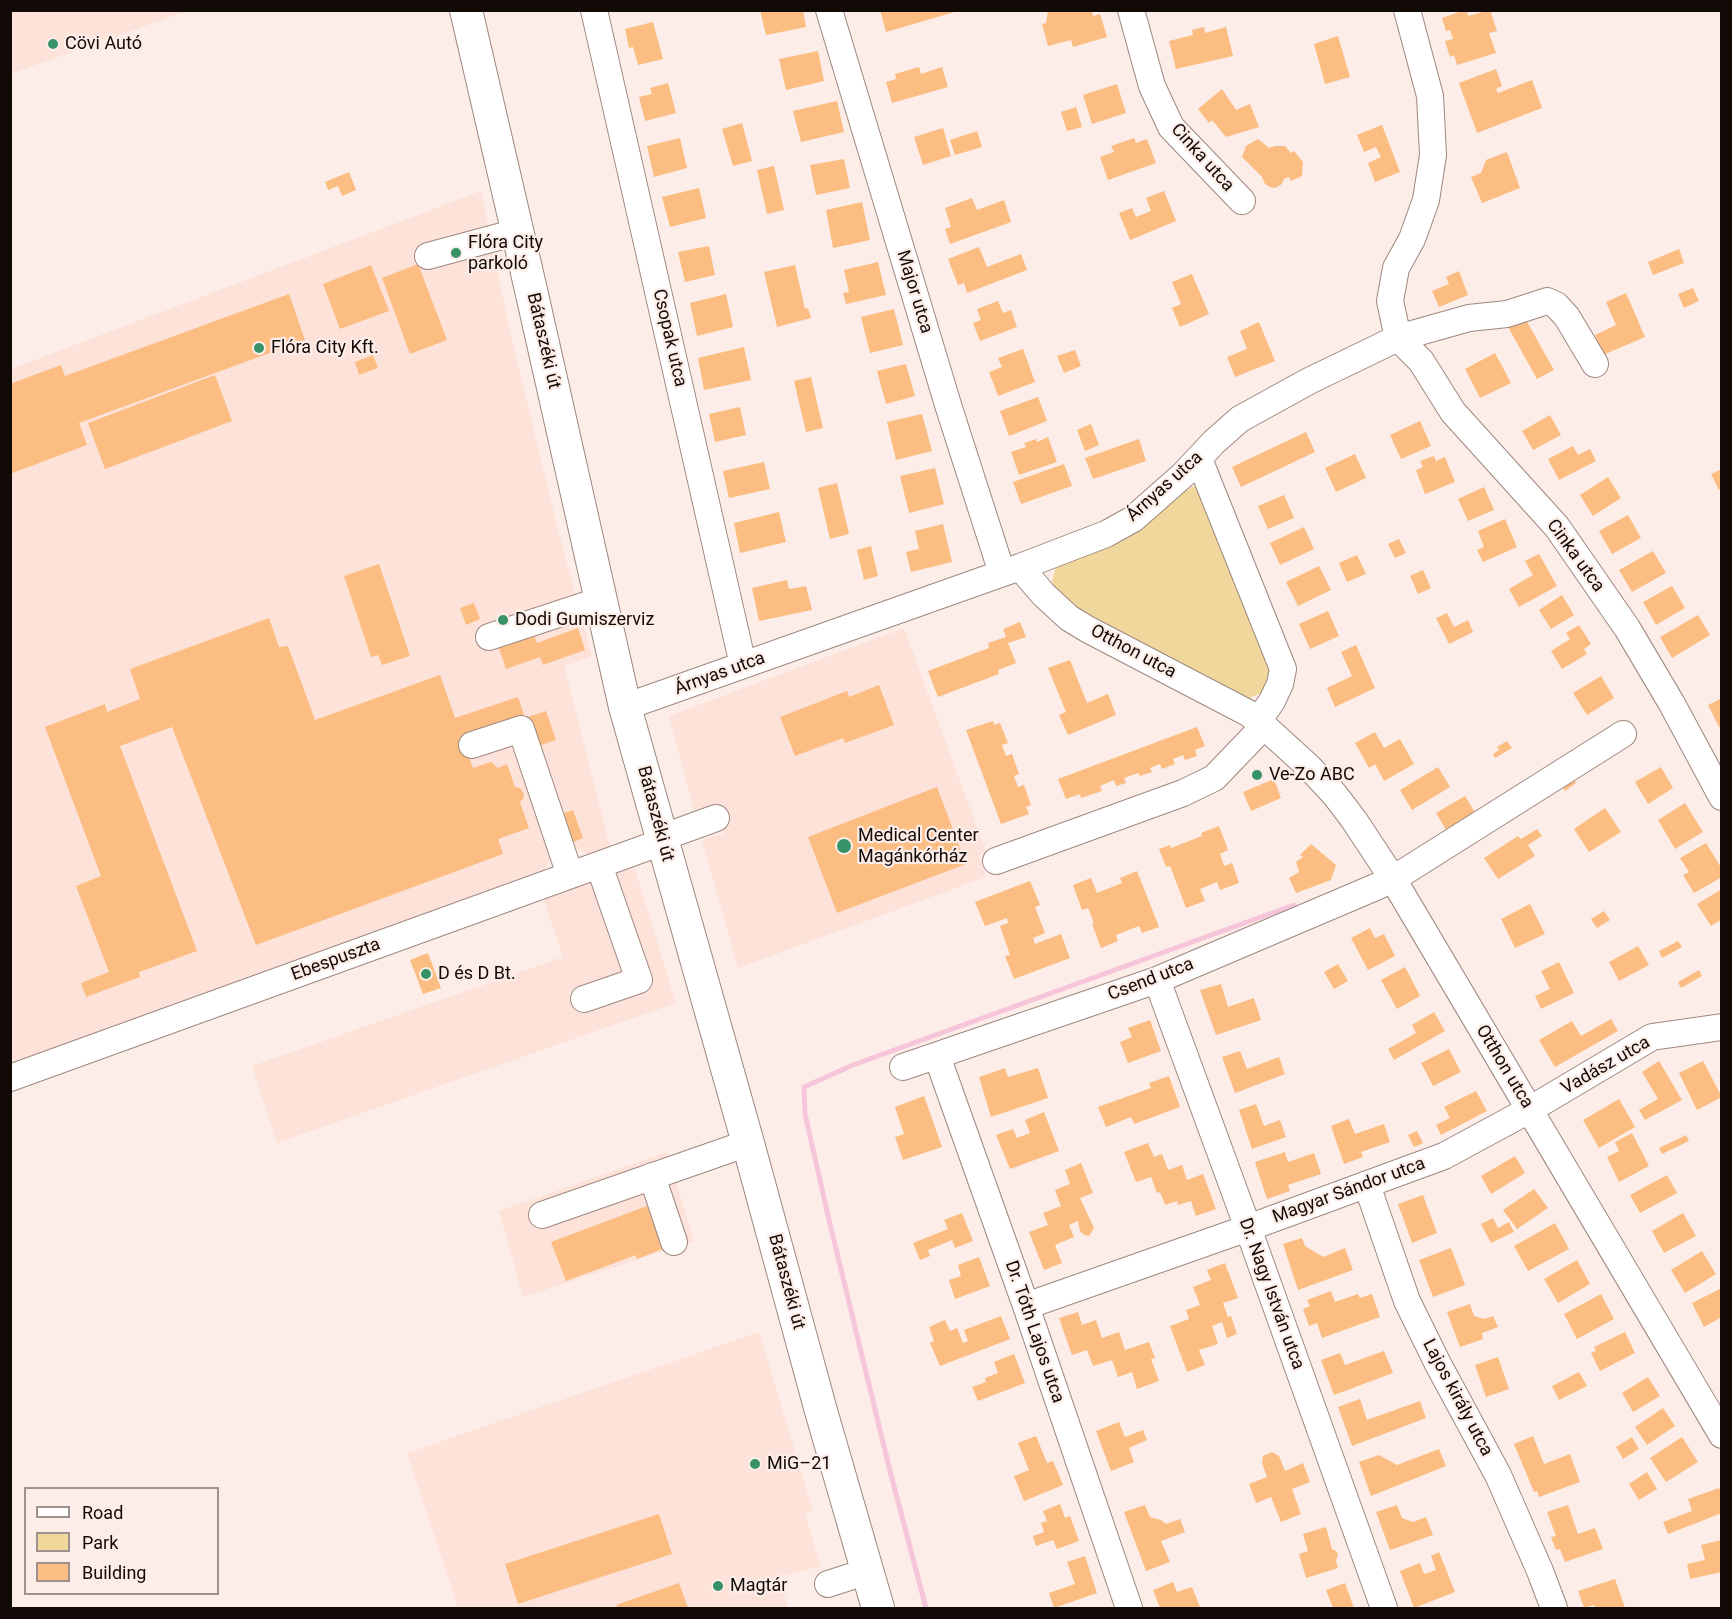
<!DOCTYPE html>
<html>
<head>
<meta charset="utf-8">
<style>
	body { margin:0 }
	#map { position:relative; width:1732px; height:1619px; overflow:hidden; background:#fdede8; font-family:Roboto,sans-serif }
	canvas { display:block }
	.frame { position:absolute; inset:0; border:12px solid #120a07; pointer-events:none }
	.legend { position:absolute; left:24px; top:1487px; width:195px; height:108px; box-sizing:border-box; background:#fdede8; border:2px solid #9f928e; margin:0; padding:8px 10px; list-style:none; font-size:18px; color:#120a07 }
	.legend li { display:flex; align-items:center; gap:12px; height:30px }
	.legend b { width:30px; border:2px solid #9f928e }
</style>
</head>
<body>
<div id="map">
<canvas width="1732" height="1619"></canvas>
<div class="frame"></div>
<ul class="legend">
<li><b style="height:8px;background:#fff"></b>Road</li>
<li><b style="height:16px;background:#f0d89d"></b>Park</li>
<li><b style="height:16px;background:#fbbd82"></b>Building</li>
</ul>
</div>
<script>
const ctx = document.querySelector('canvas').getContext('2d');
ctx.lineJoin = 'round';
function paint(path, color) { ctx.fillStyle = color; ctx.fill(path, 'evenodd'); }
const poly = rows => new Path2D(rows.map(r => 'M' + r).join(''));
function trace(path, color, width, dash) { ctx.strokeStyle = color; ctx.lineWidth = width; ctx.lineCap = dash ? 'butt' : 'round'; ctx.setLineDash(dash || []); ctx.stroke(path); }
function write(font, color, halo, rows, align = 'center') {
  ctx.font = font + ' Roboto,sans-serif'; ctx.lineWidth = 4.5; ctx.setLineDash([]); ctx.textBaseline = 'middle'; ctx.strokeStyle = halo; ctx.fillStyle = color; for (const [text, x, y, turn = 0] of rows) {
    ctx.save(); ctx.translate(x, y); ctx.rotate((+turn || 0) * Math.PI / 180); ctx.textAlign = isNaN(turn) ? turn : align; if (halo) ctx.strokeText(text, 0, 0); ctx.fillText(text, 0, 0); ctx.restore();
  }
}
paint(poly([
	[17,11,17,10,187,11,11,74,11,13],
	[481,191,509,327,558,530,592,656,564,666,610,846,588,854,570,846,554,852,545,869,11,1064,11,369],
	[904,628,986,852,979,855,986,877,738,968,702,840,724,833,717,814,697,822,669,716],
	[634,866,676,1003,277,1143,252,1066,563,957,543,898],
	[667,1152,694,1241,523,1297,499,1211],
	[759,1332,813,1511,805,1514,821,1566,779,1577,788,1608,458,1608,407,1453]
]), '#fde2d9');
paint(poly([
	[1194,486,1204,492,1269,666,1269,675,1261,693,1245,700,1084,617,1054,588,1052,581,1056,567]
]), '#f0d89d');
trace(poly([
	[926,1608,890,1471,829,1220,805,1114,804,1087,853,1065,1294,905]
]), '#f7c5da', 5);
paint(poly([
	[760,10,803,10,806,27,766,35],
	[880,10,958,10,958,11,886,32],
	[1048,10,1092,10,1093,16,1100,14,1107,37,1073,47,1071,40,1048,46,1042,24,1046,23],
	[1465,10,1467,10,1468,16,1490,10,1497,31,1489,33,1496,53,1457,65,1454,55,1450,57,1445,41,1453,39,1450,30,1446,31,1442,18],
	[653,22,663,59,638,65,633,47,629,48,625,29],
	[1204,27,1205,33,1226,27,1233,56,1176,69,1169,41,1193,35,1192,30],
	[1338,36,1350,77,1325,84,1314,44],
	[818,51,824,81,786,90,779,59],
	[919,67,921,74,942,67,948,87,892,103,886,82,896,79,895,74],
	[1496,69,1502,86,1496,89,1498,93,1532,80,1542,108,1477,133,1459,83],
	[668,83,676,113,645,121,639,97,652,94,650,88],
	[1117,84,1126,113,1092,124,1083,95],
	[1222,89,1236,110,1250,104,1259,127,1226,137,1212,120,1209,123,1198,109],
	[837,101,844,132,801,142,793,111],
	[1076,107,1082,127,1067,131,1061,112],
	[742,123,752,161,733,166,722,129],
	[1382,125,1400,172,1375,182,1368,163,1381,157,1376,147,1364,152,1357,135],
	[943,128,951,156,923,165,914,137],
	[977,131,982,147,955,155,950,140],
	[680,138,687,168,654,177,647,146],
	[1134,138,1136,143,1147,139,1156,163,1108,180,1100,157,1114,152,1111,146],
	[1258,139,1269,148,1275,146,1285,146,1291,153,1294,151,1303,162,1302,176,1291,181,1289,177,1284,179,1282,184,1275,188,1270,187,1265,184,1262,177,1242,157,1246,146],
	[1507,152,1520,188,1482,203,1471,177,1481,173,1486,160],
	[844,159,850,188,816,195,810,165],
	[774,166,784,210,767,214,757,170],
	[349,172,356,190,342,196,338,186,328,190,325,182],
	[699,188,706,218,670,227,662,197],
	[1164,191,1176,221,1130,240,1119,213,1132,208,1136,217,1151,211,1146,198],
	[972,198,977,210,1004,200,1011,222,950,244,945,229,951,227,945,208],
	[862,202,870,240,833,248,826,210],
	[709,246,715,275,685,282,678,252],
	[979,247,987,267,1021,254,1027,270,967,293,964,283,958,285,948,259],
	[1679,249,1684,263,1653,275,1648,262],
	[878,262,886,295,846,304,843,293,849,292,844,270],
	[418,264,447,340,410,354,382,278],
	[371,265,389,311,340,329,323,284],
	[795,265,805,309,808,308,811,318,777,327,764,272],
	[1459,271,1468,295,1439,307,1432,291,1449,284,1446,277],
	[1192,274,1209,314,1180,327,1172,308,1181,304,1172,282],
	[1693,288,1699,301,1684,308,1678,294],
	[1626,293,1645,337,1603,355,1595,335,1616,325,1606,302],
	[289,294,305,340,79,423,87,445,10,474,10,384,61,365,65,376],
	[726,294,733,327,697,336,690,303],
	[998,301,1003,313,1011,310,1017,327,980,341,973,323,981,320,977,309],
	[894,309,903,345,870,353,861,317],
	[1525,318,1554,370,1537,379,1508,327],
	[1259,322,1275,361,1235,377,1227,357,1247,349,1240,331],
	[744,347,751,380,704,390,698,358],
	[1023,349,1035,382,998,396,989,372,1002,367,998,358],
	[1075,350,1081,366,1064,373,1057,356],
	[1495,353,1511,383,1480,398,1465,369],
	[373,355,378,368,359,375,355,362],
	[906,364,915,396,886,404,877,371],
	[215,375,232,421,105,469,88,423],
	[811,377,823,428,806,432,794,381],
	[1038,397,1047,421,1009,436,1000,411],
	[740,407,746,435,715,442,709,414],
	[922,414,932,451,896,460,887,422],
	[1550,415,1561,435,1533,450,1522,431],
	[1420,421,1431,446,1401,459,1390,435],
	[1091,424,1099,445,1085,451,1077,430],
	[1306,432,1315,452,1241,487,1232,467],
	[1048,437,1057,462,1019,475,1011,452,1026,447,1024,443,1036,439,1037,442],
	[1139,439,1146,461,1093,479,1085,458],
	[1573,446,1578,455,1590,449,1596,461,1559,480,1548,459],
	[1355,454,1366,478,1336,492,1325,468],
	[1434,456,1436,461,1445,457,1455,482,1425,494,1416,470,1423,467,1420,461],
	[764,462,770,489,729,498,723,471],
	[1064,464,1072,486,1021,504,1013,482],
	[935,468,944,504,909,513,900,476],
	[1722,469,1722,488,1719,490,1711,474],
	[1608,477,1621,498,1593,516,1580,495],
	[837,483,849,534,830,539,818,488],
	[1484,487,1494,510,1468,521,1458,499],
	[1284,495,1294,518,1268,529,1258,506],
	[779,512,786,542,740,553,734,523],
	[1628,515,1641,538,1612,554,1599,531],
	[1505,519,1517,547,1483,562,1477,550,1484,547,1478,531],
	[943,524,952,562,911,572,906,552,919,549,915,531],
	[1304,527,1314,549,1280,565,1270,543],
	[1399,539,1406,553,1395,558,1388,544],
	[871,546,878,576,864,580,857,550],
	[1653,551,1666,573,1632,592,1619,570],
	[1539,554,1557,586,1519,607,1509,589,1533,575,1525,561],
	[1357,555,1366,574,1347,582,1339,563],
	[379,564,410,656,382,665,378,655,371,657,344,576],
	[1319,566,1331,590,1298,606,1286,582],
	[1423,570,1431,588,1418,594,1410,576],
	[787,580,789,589,806,586,812,610,759,621,752,588],
	[1672,586,1685,608,1656,625,1643,602],
	[1562,595,1574,615,1551,629,1539,610],
	[474,603,480,619,466,625,460,608],
	[1328,611,1339,636,1310,649,1299,624],
	[1447,613,1454,627,1468,620,1473,632,1449,644,1436,618],
	[1698,615,1710,635,1672,658,1660,637],
	[269,618,279,647,288,646,315,720,440,675,455,718,518,697,525,718,462,739,473,768,491,762,498,768,507,764,515,787,520,788,524,794,523,799,520,802,529,828,498,839,503,854,256,945,172,727,120,746,197,951,139,972,140,977,86,997,81,983,109,972,76,886,101,876,45,727,105,704,107,712,140,699,130,669],
	[1020,622,1026,637,1008,643,1016,663,998,670,999,674,938,697,928,671,989,648,988,643,1006,637,1003,629],
	[1579,625,1591,644,1584,649,1587,654,1562,669,1551,651,1570,639,1566,633],
	[578,628,585,650,543,665,540,657,506,669,499,648,534,636,537,643],
	[1356,645,1375,688,1335,707,1327,688,1352,676,1341,652],
	[1070,660,1087,703,1108,694,1116,715,1068,735,1059,715,1066,712,1048,668],
	[1601,676,1614,698,1587,715,1573,693],
	[879,685,894,725,845,743,843,738,795,756,780,717,847,691,849,697],
	[1722,698,1722,726,1719,727,1708,705],
	[546,711,556,740,535,747,525,718],
	[993,721,994,725,1000,723,1008,743,1002,745,1006,756,1012,754,1019,774,1014,776,1018,787,1024,785,1031,805,1026,807,1029,814,1001,824,966,730],
	[1197,727,1205,746,1195,750,1197,756,1185,760,1183,755,1173,759,1175,764,1162,769,1160,764,1150,768,1152,772,1140,776,1138,773,1124,778,1126,783,1116,786,1114,780,1100,786,1102,791,1081,798,1080,794,1066,799,1058,779],
	[1375,732,1384,748,1400,739,1414,764,1384,781,1375,764,1369,768,1355,743],
	[1507,741,1512,748,1495,758,1493,754,1499,750,1497,747],
	[1438,767,1450,787,1412,810,1400,790],
	[1661,767,1673,788,1648,804,1635,782],
	[1572,777,1576,783,1565,791,1561,785],
	[1274,779,1281,798,1251,811,1243,792],
	[937,787,966,864,837,913,808,837],
	[1465,796,1477,816,1448,833,1436,813],
	[1685,803,1703,832,1675,849,1658,820],
	[1605,808,1621,832,1589,852,1574,829],
	[573,810,583,838,569,844,559,815],
	[1219,826,1228,850,1220,854,1224,866,1232,863,1239,883,1220,890,1217,882,1200,889,1205,901,1186,908,1170,866,1166,867,1159,849,1170,845,1171,848,1202,836,1201,833],
	[1537,829,1542,836,1528,845,1535,856,1498,879,1484,858,1518,836,1521,839],
	[1706,843,1722,869,1722,877,1694,893,1683,875,1689,872,1680,858],
	[1311,844,1336,865,1331,880,1296,893,1289,878,1299,872,1296,862,1303,857,1300,855],
	[1137,871,1159,927,1142,933,1139,926,1116,935,1118,941,1101,948,1092,924,1094,923,1088,908,1082,910,1073,885,1091,878,1097,893,1122,883,1120,878],
	[1030,881,1040,905,1035,907,1045,933,1033,938,1035,944,1061,934,1070,958,1014,979,1005,956,1010,955,1000,926,1008,923,1007,918,985,926,975,902],
	[1722,889,1722,919,1711,926,1697,904],
	[1530,904,1545,934,1515,948,1501,919],
	[1604,911,1610,920,1597,928,1591,919],
	[1370,928,1375,938,1384,934,1395,956,1368,970,1351,938],
	[1678,941,1682,947,1662,958,1659,951],
	[1638,946,1649,965,1619,981,1609,962],
	[428,953,441,988,423,994,410,960],
	[1559,962,1574,993,1541,1009,1535,996,1550,989,1541,971],
	[1338,964,1348,981,1334,989,1324,972],
	[1405,967,1420,996,1397,1009,1381,980],
	[1699,970,1702,976,1681,988,1678,982],
	[1221,984,1228,1007,1254,998,1261,1020,1216,1035,1200,990],
	[1434,1012,1445,1031,1394,1060,1388,1049,1416,1033,1412,1025],
	[1611,1019,1618,1031,1555,1067,1539,1040,1572,1021,1581,1036],
	[1150,1020,1161,1051,1128,1063,1120,1042,1132,1037,1128,1028],
	[1449,1049,1461,1072,1433,1086,1421,1063],
	[1240,1051,1247,1069,1279,1057,1285,1074,1235,1093,1222,1057],
	[1659,1061,1682,1100,1645,1120,1639,1110,1658,1099,1642,1072],
	[1703,1061,1722,1097,1697,1110,1679,1073],
	[1005,1068,1008,1077,1038,1068,1048,1098,991,1117,979,1077],
	[1169,1076,1180,1107,1134,1124,1131,1117,1106,1127,1098,1107,1151,1088,1149,1083],
	[1476,1091,1487,1111,1441,1135,1436,1125,1450,1118,1444,1107],
	[924,1096,942,1147,903,1160,895,1137,904,1134,895,1107],
	[1619,1099,1635,1127,1599,1148,1583,1120],
	[1256,1104,1264,1126,1280,1120,1286,1137,1252,1149,1239,1110],
	[1044,1112,1059,1151,1010,1169,996,1135,1013,1129,1017,1138,1030,1133,1025,1120],
	[1349,1119,1355,1134,1384,1124,1390,1142,1361,1152,1363,1157,1344,1164,1331,1126],
	[1417,1131,1423,1143,1414,1147,1408,1135],
	[1632,1133,1649,1166,1619,1182,1607,1157,1619,1151,1615,1142],
	[1686,1135,1689,1141,1662,1154,1659,1148],
	[1148,1143,1154,1157,1162,1154,1168,1170,1182,1165,1187,1180,1203,1174,1216,1209,1196,1216,1191,1201,1178,1205,1177,1201,1165,1205,1160,1192,1157,1193,1151,1177,1136,1182,1124,1152],
	[1285,1152,1288,1162,1314,1153,1321,1174,1288,1185,1290,1191,1267,1199,1255,1162],
	[1515,1156,1525,1173,1491,1194,1481,1176],
	[1081,1163,1093,1193,1080,1198,1094,1228,1089,1236,1084,1235,1080,1231,1078,1221,1069,1225,1074,1237,1055,1245,1062,1263,1044,1270,1029,1232,1048,1225,1043,1213,1061,1206,1055,1190,1070,1184,1065,1170],
	[1667,1175,1677,1193,1640,1213,1630,1195],
	[1534,1189,1548,1208,1517,1229,1503,1210],
	[1423,1195,1437,1233,1412,1243,1398,1204],
	[647,1206,654,1224,657,1223,659,1236,663,1249,637,1259,636,1255,566,1281,551,1242],
	[962,1213,973,1241,955,1248,952,1240,928,1250,930,1256,920,1260,913,1243,948,1229,944,1220],
	[1683,1213,1696,1236,1664,1253,1652,1231],
	[1493,1218,1498,1228,1509,1222,1514,1232,1491,1243,1481,1224],
	[1555,1223,1569,1249,1528,1271,1514,1246],
	[1302,1238,1305,1246,1323,1257,1345,1248,1353,1270,1298,1290,1283,1244],
	[1451,1248,1465,1285,1433,1297,1419,1260],
	[1702,1251,1716,1274,1685,1293,1671,1270],
	[979,1257,990,1286,955,1299,949,1280,961,1276,958,1265],
	[1577,1260,1590,1284,1558,1303,1544,1279],
	[1225,1263,1238,1298,1223,1303,1228,1317,1231,1316,1237,1334,1227,1338,1222,1322,1212,1326,1218,1344,1199,1350,1205,1365,1187,1372,1170,1326,1189,1319,1186,1310,1200,1305,1193,1287,1211,1280,1207,1270],
	[1722,1288,1722,1317,1704,1327,1692,1303],
	[1331,1291,1335,1302,1358,1294,1360,1298,1372,1294,1380,1317,1322,1338,1317,1323,1309,1326,1303,1309,1310,1306,1307,1300],
	[1601,1294,1614,1319,1577,1339,1564,1314],
	[1470,1304,1474,1316,1484,1319,1493,1316,1498,1327,1482,1333,1483,1339,1460,1347,1447,1312],
	[1078,1312,1082,1325,1096,1320,1102,1338,1119,1332,1125,1350,1149,1342,1155,1358,1151,1359,1159,1381,1137,1389,1132,1372,1118,1377,1112,1360,1093,1366,1087,1350,1072,1355,1059,1318],
	[1001,1316,1010,1339,940,1366,930,1343,934,1341,929,1327,945,1320,950,1331,957,1328,963,1343,968,1341,964,1330],
	[1625,1332,1635,1353,1600,1371,1591,1353,1596,1351,1594,1347],
	[1384,1351,1393,1373,1334,1395,1321,1360,1340,1353,1345,1365],
	[1014,1354,1025,1383,978,1401,972,1387,986,1382,985,1378,998,1373,994,1362],
	[1498,1357,1509,1389,1486,1397,1475,1365],
	[1579,1372,1587,1386,1559,1400,1552,1386],
	[1648,1377,1660,1396,1633,1412,1622,1393],
	[1360,1399,1367,1420,1420,1401,1426,1418,1352,1446,1338,1407],
	[1663,1408,1675,1426,1647,1445,1635,1427],
	[1119,1422,1125,1437,1143,1430,1147,1440,1129,1448,1134,1462,1111,1471,1096,1431],
	[1036,1436,1047,1463,1053,1461,1063,1485,1024,1501,1014,1476,1029,1470,1018,1443],
	[1533,1436,1544,1464,1570,1454,1580,1482,1539,1497,1537,1491,1534,1492,1514,1444],
	[1632,1437,1639,1449,1623,1459,1616,1447],
	[1682,1437,1698,1462,1666,1482,1650,1458],
	[1439,1449,1446,1466,1371,1496,1359,1462,1379,1455,1397,1465],
	[1272,1452,1279,1456,1285,1471,1303,1463,1310,1482,1292,1489,1301,1514,1281,1522,1271,1497,1256,1503,1249,1484,1267,1477,1262,1463,1263,1456],
	[1647,1472,1657,1489,1639,1500,1629,1484],
	[1719,1488,1722,1495,1722,1513,1668,1534,1663,1522,1692,1511,1688,1499],
	[1060,1504,1065,1518,1070,1516,1079,1541,1057,1549,1053,1540,1036,1546,1033,1536,1044,1532,1041,1523,1047,1521,1043,1511],
	[1145,1505,1150,1517,1161,1520,1166,1524,1180,1519,1185,1532,1161,1541,1170,1562,1146,1571,1124,1512],
	[1397,1505,1402,1518,1413,1522,1426,1517,1433,1535,1390,1550,1376,1512],
	[1568,1505,1578,1534,1595,1528,1603,1549,1565,1562,1560,1549,1556,1550,1551,1537,1556,1536,1547,1512],
	[659,1514,672,1554,518,1604,505,1564],
	[1326,1527,1332,1549,1336,1551,1338,1554,1336,1561,1338,1568,1306,1578,1299,1554,1308,1551,1303,1534],
	[1722,1540,1722,1572,1690,1579,1687,1564,1705,1560,1701,1545],
	[1439,1552,1455,1592,1414,1608,1400,1571,1420,1563,1424,1574,1436,1570,1431,1556],
	[1085,1556,1097,1593,1054,1608,1049,1593,1075,1584,1067,1562],
	[1615,1579,1625,1608,1595,1608,1594,1605,1584,1608,1578,1591],
	[1173,1582,1177,1592,1192,1587,1200,1607,1196,1608,1160,1608,1153,1590],
	[679,1583,688,1608,618,1608,616,1605],
	[1345,1583,1354,1608,1333,1608,1326,1590]
]), '#fbbd82');
const minor = poly([
	[594,10,743,665],
	[829,10,949,408,1002,573],
	[1131,10,1152,86,1171,127,1242,201],
	[428,256,517,232],
	[1398,338,1421,361,1453,412,1557,527,1627,628,1672,704,1722,797],
	[1398,338,1390,301,1396,268,1412,239,1426,200,1433,155,1430,96,1407,10],
	[1199,459,1283,669,1280,684,1272,701,1258,721],
	[1020,567,1043,594,1069,618,1087,629,1248,713,1264,726,1309,767,1335,795,1354,820,1393,879,1722,1435],
	[489,637,601,600],
	[625,707,1020,567,1106,534,1133,519,1183,475,1214,442,1240,419,1309,381,1398,338,1469,318,1507,314,1547,301,1556,305,1567,317,1595,364],
	[472,745,521,729,570,875],
	[661,838,716,818],
	[996,861,1183,793,1214,778,1264,726],
	[1157,980,1248,1228,1384,1608],
	[584,999,639,980,599,865],
	[937,1056,1026,1306,1129,1608],
	[903,1067,1157,980,1378,886,1393,879,1623,734],
	[10,1078,662,842],
	[652,1176,674,1242],
	[1367,1185,1407,1301,1438,1364,1498,1475,1540,1571,1554,1608],
	[542,1215,748,1143],
	[1026,1306,1248,1228,1444,1156,1529,1110,1652,1037,1722,1027],
	[828,1584,868,1571]
]);
const major = poly([
	[466,10,531,290,625,707,748,1143,821,1411,878,1608]
]);
trace(minor, '#9e877f', 28);
trace(major, '#9e877f', 34);
trace(minor, '#fff', 26);
trace(major, '#fff', 32);
for (const [x, y, r, color] of [
	[53,44,6,"#389268"],
	[456,253,6,"#389268"],
	[259,348,6,"#389268"],
	[503,620,6,"#389268"],
	[1257,775,6,"#389268"],
	[844,846,8,"#389268"],
	[426,974,6,"#389268"],
	[755,1464,6,"#389268"],
	[718,1586,6,"#389268"]
]) { const dot = new Path2D(); dot.arc(x, y, r, 0, 2 * Math.PI); ctx.fillStyle = color; ctx.fill(dot); trace(dot, '#fdede8', 2); }
write('18px', '#120a07', '#fdede8', [
	["Cövi Autó",65,44],
	["Flóra City",468,243],
	["parkoló",468,264],
	["Flóra City Kft.",271,348],
	["Dodi Gumiszerviz",515,620],
	["Ve-Zo ABC",1269,775],
	["Medical Center",858,836],
	["Magánkórház",858,857],
	["D és D Bt.",438,974],
	["MiG–21",767,1464],
	["Magtár",730,1586]
], 'left');
write('18px', '#120a07', '#fdede8', [
	["Cinka utca",1202,158,48],
	["Major utca",914,292,73],
	["Csopak utca",669,338,77],
	["Bátaszéki út",543,341,77],
	["Árnyas utca",1165,487,-42],
	["Cinka utca",1575,556,54],
	["Otthon utca",1133,652,28],
	["Árnyas utca",720,674,-20],
	["Bátaszéki út",655,814,75],
	["Ebespuszta",336,960,-20],
	["Csend utca",1151,980,-21],
	["Vadász utca",1606,1066,-30],
	["Otthon utca",1504,1067,59],
	["Magyar Sándor utca",1349,1191,-20],
	["Bátaszéki út",786,1282,75],
	["Dr. Nagy István utca",1271,1294,70],
	["Dr. Tóth Lajos utca",1034,1332,71],
	["Lajos király utca",1457,1398,62]
]);
</script>
</body>
</html>
